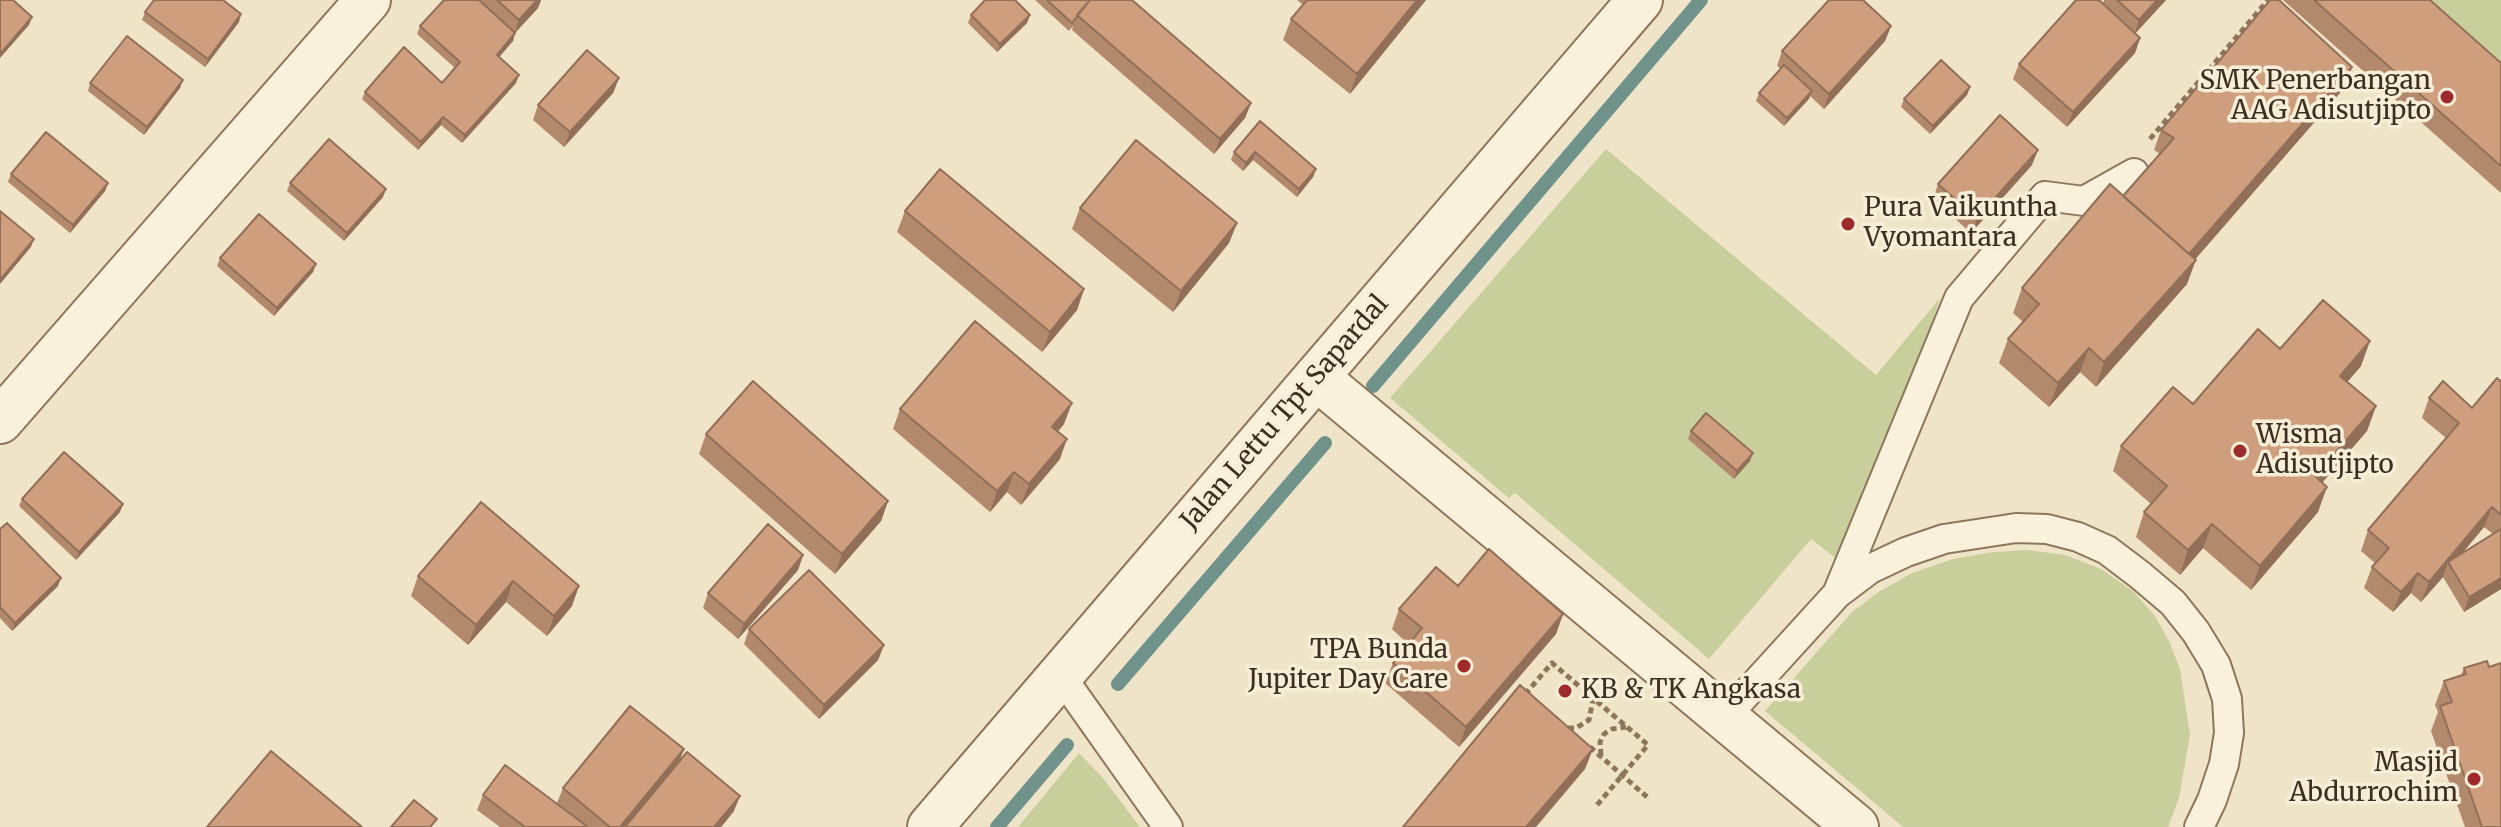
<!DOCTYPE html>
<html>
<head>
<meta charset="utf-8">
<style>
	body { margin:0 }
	canvas { display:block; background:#f0e4c8 }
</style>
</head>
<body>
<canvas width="2501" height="827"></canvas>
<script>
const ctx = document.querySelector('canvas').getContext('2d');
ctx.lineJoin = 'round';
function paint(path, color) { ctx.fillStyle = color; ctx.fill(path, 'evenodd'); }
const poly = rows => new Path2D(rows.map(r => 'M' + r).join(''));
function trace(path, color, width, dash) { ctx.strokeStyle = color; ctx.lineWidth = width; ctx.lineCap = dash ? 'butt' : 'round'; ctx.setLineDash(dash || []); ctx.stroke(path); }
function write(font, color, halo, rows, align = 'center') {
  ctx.font = font + ' Merriweather,serif'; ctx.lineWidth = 7; ctx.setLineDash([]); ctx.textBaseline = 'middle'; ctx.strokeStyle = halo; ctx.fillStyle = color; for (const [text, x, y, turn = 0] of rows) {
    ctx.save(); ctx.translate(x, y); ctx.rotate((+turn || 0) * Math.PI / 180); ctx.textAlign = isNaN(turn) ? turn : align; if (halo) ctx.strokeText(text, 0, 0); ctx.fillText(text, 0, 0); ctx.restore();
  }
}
paint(poly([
	[2419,0,2501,0,2501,72],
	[1606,149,1876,375,1940,298,1909,392,1856,520,1835,558,1811,539,1709,659,1515,493,1509,498,1390,398],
	[2028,550,2065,555,2101,569,2133,591,2155,616,2169,641,2180,669,2190,735,2179,798,2168,827,1903,827,1765,711,1852,612,1880,591,1912,573,1953,559,1993,552],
	[1079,753,1103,778,1140,827,1018,827]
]), '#c9cf9b');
trace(poly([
	[1373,386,1701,0],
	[1118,684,1325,443],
	[997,827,1067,745]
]), '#6f938a', 14);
const service = poly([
	[1837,594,1959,298,2045,196,2084,201,2134,173],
	[1061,676,1168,827],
	[1725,717,1837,594,1870,569,1906,552,1944,539,2016,528,2047,529,2078,537,2107,550,2140,575,2173,603,2196,632,2216,665,2227,699,2229,733,2224,764,2212,800,2199,827]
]);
const minor = poly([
	[1316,377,1856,827],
	[0,421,368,0],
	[930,827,1640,0]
]);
trace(service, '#8d765c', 32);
trace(minor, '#8d765c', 48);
trace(poly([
	[2150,139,2268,0],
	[1529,694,1527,692,1552,663,1648,745,1597,805],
	[1568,728,1576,728,1589,720,1593,699],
	[1590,747,1647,797],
	[1601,755,1600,742,1604,734,1612,729,1626,727]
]), '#8d765c', 5, [6, 4]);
trace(service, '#faf1dc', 28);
trace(minor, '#faf1dc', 44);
paint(poly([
	[444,0,541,0,538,8,515,33,513,41,499,57,516,83,462,143,441,125,418,150,362,99,365,92,442,83,455,68,417,34,420,26],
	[1035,0,1132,0,1251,103,1245,118,1214,154,1072,30,1073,26,1069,31],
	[1297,0,1426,0,1350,94,1283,40,1291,19,1303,5],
	[2104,0,2166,0,2135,33,2140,38,2135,53,2067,127,2013,79,2019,64,2103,4],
	[2283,0,2430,0,2501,63,2501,193],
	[145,12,239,22,205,67,142,20],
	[971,15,1030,15,1027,23,997,52,968,23],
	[1891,26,1885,41,1824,109,1810,96,1784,126,1756,101,1759,93,1781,69,1777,66,1782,51],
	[619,78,613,93,564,147,533,120,538,105],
	[90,83,180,88,144,135,88,91],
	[1970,87,1967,95,1930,134,1901,107,1904,99],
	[2345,87,2195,259,2187,284,2096,387,2080,372,2049,407,1999,363,2008,339,2023,322,2013,313,2022,288,2123,196,2160,154,2154,150,2161,130],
	[1260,121,1316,169,1313,177,1297,197,1253,160,1243,171,1231,160,1234,152],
	[2032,165,1971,233,1933,199,1938,184],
	[11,174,108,183,105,191,70,233,8,182],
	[290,183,383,197,344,241,287,191],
	[1080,208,1237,223,1229,243,1173,312,1072,229],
	[905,211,1084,289,1077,310,1042,352,897,232],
	[220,258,316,264,313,272,274,316,217,266],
	[2280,349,2361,366,2347,382,2376,406,2367,431,2322,483,2318,512,2251,590,2203,548,2180,575,2136,537,2144,512,2151,504,2113,471,2121,446],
	[2501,382,2501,589,2464,612,2443,577,2421,602,2411,593,2393,612,2364,588,2372,567,2375,563,2361,551,2368,530,2446,438,2422,418,2429,398,2472,408],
	[2484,527,2493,534,2463,552],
	[900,409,1064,424,1058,431,1060,459,1021,505,1007,492,990,512,893,429],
	[1691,431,1750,461,1734,479,1688,439],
	[706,434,888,501,881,521,835,574,699,454],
	[22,499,120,512,76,560,19,506],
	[481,502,572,606,547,636,506,602,468,645,411,596,418,576],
	[0,529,58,586,12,631,0,618],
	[803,555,798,570,738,639,703,608,708,593],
	[1458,586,1563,614,1556,634,1459,747,1385,683,1393,663,1408,644,1392,629,1399,609],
	[749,629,884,645,878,660,819,719,744,644],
	[2489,667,2501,827,2465,827,2431,731,2438,712,2435,705,2444,681,2461,675,2464,668],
	[684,749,679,762,734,811,721,827,500,827,477,810,483,795,570,813,557,803,563,788]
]), '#b2896c');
paint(poly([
	[537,0,541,0,538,8,515,33,513,41,494,63,497,55,514,35,519,20],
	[1417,0,1426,0,1350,94,1357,74],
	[2157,0,2166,0,2134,35,2139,20],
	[241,14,239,22,205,67,208,59],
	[1030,15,1027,23,997,52,1000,44],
	[32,17,29,25,0,58,0,54],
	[1891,26,1885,41,1824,109,1829,94],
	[2140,38,2135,53,2067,127,2073,112],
	[2352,67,2345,87,2179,278,2187,257],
	[519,75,516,83,462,143,465,135],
	[619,78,613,93,564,147,570,132],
	[183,80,180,88,144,135,147,127],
	[1970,87,1967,95,1930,134,1933,126],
	[1812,91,1809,99,1784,126,1787,118],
	[1251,103,1245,118,1214,154,1220,139],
	[443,117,441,125,418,150,421,142],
	[2038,150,2032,165,1971,233,1977,218],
	[1255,152,1253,160,1243,171,1246,163],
	[1316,169,1313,177,1297,197,1299,189],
	[108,183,105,191,70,233,73,225],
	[386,189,383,197,344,241,347,233],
	[1237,223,1229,243,1173,312,1181,291],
	[34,239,31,247,0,284,0,280],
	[2196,260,2187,284,2096,387,2104,362],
	[316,264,313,272,274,316,277,308],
	[1084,289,1077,310,1042,352,1050,332],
	[2370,341,2361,366,2331,401,2340,376],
	[2089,348,2080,372,2049,407,2058,383],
	[1072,403,1064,424,1045,447,1052,427],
	[2376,406,2367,431,2306,501,2315,476],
	[1067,439,1060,459,1021,505,1029,484],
	[1753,453,1750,461,1734,479,1737,471],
	[1014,472,1007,492,990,512,997,491],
	[2327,487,2318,512,2251,590,2260,566],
	[888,501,881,521,835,574,842,554],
	[123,504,120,512,76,560,79,552],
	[2492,507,2484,527,2451,567,2448,562,2443,577,2421,602,2429,582],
	[2212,524,2203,548,2180,575,2188,550],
	[803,555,798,570,738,639,744,624],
	[2418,573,2411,593,2393,612,2401,592],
	[61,578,58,586,12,631,15,623],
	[2501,578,2501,589,2464,612,2469,597],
	[513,581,506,602,468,645,476,625],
	[579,586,572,606,547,636,554,616],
	[1563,614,1556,634,1459,747,1466,727],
	[884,645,878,660,819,719,824,705],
	[684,749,678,764,627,827,620,827],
	[1593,749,1585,769,1536,827,1526,827],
	[740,796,734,811,721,827,714,827]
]), '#916f58');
const building = poly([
	[0,0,13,0,32,17,0,54,0,0],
	[154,0,223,0,241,14,208,59,145,12,154,0],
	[444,0,479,0,515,33,497,55,519,75,465,135,443,117,421,142,365,92,404,47,442,83,460,62,420,26,444,0],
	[497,0,537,0,519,20,497,0],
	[985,0,1015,0,1030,15,1000,44,971,15,985,0],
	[1047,0,1090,0,1072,23,1047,0],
	[1090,0,1132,0,1251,103,1220,139,1077,15,1090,0],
	[1307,0,1417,0,1357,74,1291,19,1307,0],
	[1829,0,1863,0,1891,26,1829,94,1782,51,1829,0],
	[2076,0,2099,0,2140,38,2073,112,2019,64,2076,0],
	[2117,0,2157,0,2139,20,2117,0],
	[2270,0,2279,0,2352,67,2189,254,2123,196,2174,138,2161,130,2270,0],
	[2314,0,2430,0,2501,63,2501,166,2314,0],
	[127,36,183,80,147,127,90,83,127,36],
	[587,50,619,78,570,132,538,105,587,50],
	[1941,60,1970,87,1933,126,1904,99,1941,60],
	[1784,65,1812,91,1787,118,1759,93,1784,65],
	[2000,115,2038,150,1977,218,1938,184,2000,115],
	[1260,121,1316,169,1299,189,1255,152,1246,163,1234,152,1260,121],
	[46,132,108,183,73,225,11,174,46,132],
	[329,139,386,189,347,233,290,183,329,139],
	[1136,140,1237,223,1181,291,1080,208,1136,140],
	[940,169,1084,289,1050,332,905,211,940,169],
	[2110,184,2196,260,2104,362,2089,348,2058,383,2008,339,2039,304,2022,288,2110,184],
	[0,211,34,239,0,280,0,211],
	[259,214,316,264,277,308,220,258,259,214],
	[2323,300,2370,341,2340,376,2376,406,2315,476,2327,487,2260,566,2212,524,2188,550,2144,512,2167,486,2121,446,2173,387,2193,404,2258,329,2280,349,2323,300],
	[975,321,1072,403,1052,427,1067,439,1029,484,1014,472,997,491,900,409,975,321],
	[2497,378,2501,382,2501,515,2492,507,2429,582,2418,573,2401,592,2372,567,2389,548,2368,530,2459,423,2429,398,2443,381,2472,408,2497,378],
	[753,381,888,501,842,554,706,434,753,381],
	[1706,413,1753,453,1737,471,1691,431,1706,413],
	[64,452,123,504,79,552,22,499,64,452],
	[481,502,579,586,554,616,513,581,476,625,418,576,481,502],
	[7,523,61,578,15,623,0,607,0,529,7,523],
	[768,524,803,555,744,624,708,593,768,524],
	[2501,529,2501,578,2469,597,2448,562,2501,529],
	[1489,549,1563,614,1466,727,1393,663,1422,628,1399,609,1436,567,1458,586,1489,549],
	[809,570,884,645,824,705,749,629,809,570],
	[2487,661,2489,667,2501,663,2501,827,2482,827,2440,706,2452,702,2444,681,2466,674,2464,668,2487,661],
	[1520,685,1593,749,1526,827,1403,827,1520,685],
	[630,706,684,749,620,827,610,827,563,788,630,706],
	[271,751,362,827,207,827,271,751],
	[687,752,740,796,714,827,625,827,687,752],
	[505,765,588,827,525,827,483,795,505,765],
	[414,800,437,819,430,827,391,827,414,800]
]);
paint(building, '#cf9f7d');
trace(building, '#916f58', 2);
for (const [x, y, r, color] of [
	[2447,97,8,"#9e2a2b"],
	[1848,224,8,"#9e2a2b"],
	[2240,451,8,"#9e2a2b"],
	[1464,666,8,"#9e2a2b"],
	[1565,691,8,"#9e2a2b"],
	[2474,779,8,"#9e2a2b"]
]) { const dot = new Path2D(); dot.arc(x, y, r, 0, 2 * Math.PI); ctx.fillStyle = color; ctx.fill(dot); trace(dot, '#f7eed8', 3); }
write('26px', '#3d2e20', '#f7eed8', [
	["SMK Penerbangan",2431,82],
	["AAG Adisutjipto",2431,112],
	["Pura Vaikuntha",1864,209,"left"],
	["Vyomantara",1864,239,"left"],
	["Wisma",2256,436,"left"],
	["Adisutjipto",2256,466,"left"],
	["TPA Bunda",1448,651],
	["Jupiter Day Care",1448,681],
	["KB & TK Angkasa",1581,691,"left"],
	["Masjid",2458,764],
	["Abdurrochim",2458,794]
], 'right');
write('26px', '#3d2e20', '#f7eed8', [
	["Jalan Lettu Tpt Sapardal",1285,413,-49]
]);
</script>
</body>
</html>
